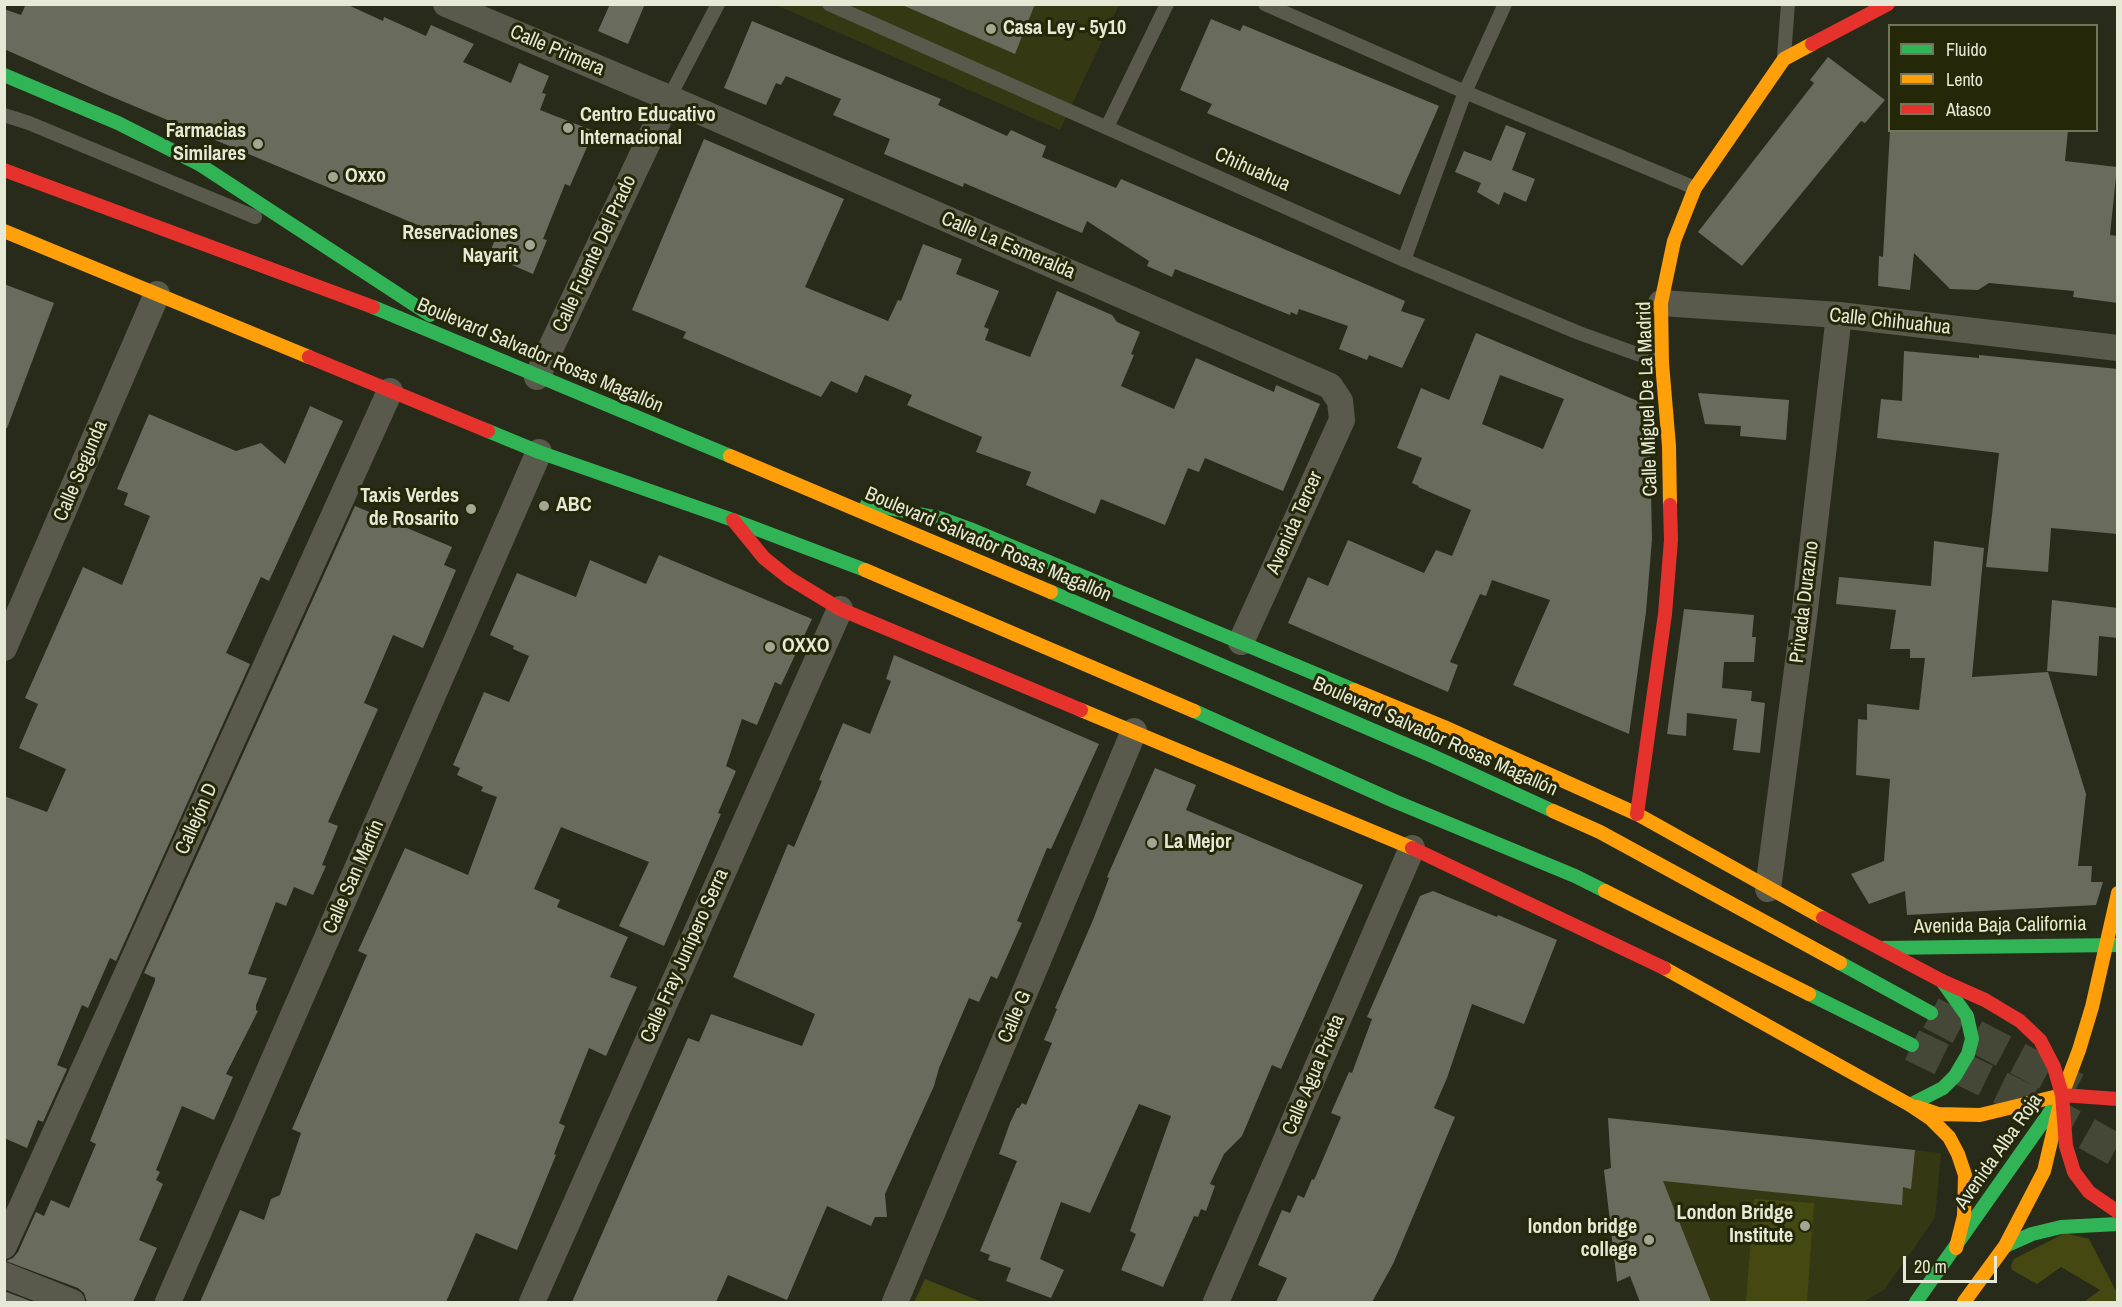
<!DOCTYPE html>
<html>
<head>
<meta charset="utf-8">
<style>
	body { margin:0 }
	#map { position:relative; width:2122px; height:1307px; overflow:hidden; background:#292b1a; font-family:"Archivo Narrow",sans-serif }
	canvas { display:block }
	.frame { position:absolute; inset:0; border:6px solid #e6e9d6; pointer-events:none }
	.legend { position:absolute; left:1888px; top:24px; width:210px; height:108px; box-sizing:border-box; background:#252808; border:2px solid #72755a; margin:0; padding:8px 10px; list-style:none; font-size:18px; color:#e6e9d6 }
	.legend li { display:flex; align-items:center; gap:12px; height:30px }
	.legend b { width:30px; border:2px solid #72755a }
	.scale { position:absolute; left:1903px; top:1256px; width:94px; height:27px; box-sizing:border-box; border:3px solid #e6e9d6; border-top:0; padding-left:8px; font-size:18px; line-height:21px; white-space:nowrap; color:#e6e9d6; -webkit-text-stroke:4px #252808; paint-order:stroke }
</style>
</head>
<body>
<div id="map">
<canvas width="2122" height="1307"></canvas>
<div class="frame"></div>
<ul class="legend">
<li><b style="height:8px;background:#30b455"></b>Fluido</li>
<li><b style="height:8px;background:#ff9f0a"></b>Lento</li>
<li><b style="height:8px;background:#e5322d"></b>Atasco</li>
</ul>
<div class="scale">20 m</div>
</div>
<script>
const ctx = document.querySelector('canvas').getContext('2d');
ctx.lineJoin = 'round';
function paint(path, color) { ctx.fillStyle = color; ctx.fill(path, 'evenodd'); }
const poly = rows => new Path2D(rows.map(r => 'M' + r).join(''));
function trace(path, color, width, dash) { ctx.strokeStyle = color; ctx.lineWidth = width; ctx.lineCap = dash ? 'butt' : 'round'; ctx.setLineDash(dash || []); ctx.stroke(path); }
function write(font, color, halo, rows, align = 'center') {
  ctx.font = font + ' "Archivo Narrow",sans-serif'; ctx.lineWidth = 6; ctx.setLineDash([]); ctx.textBaseline = 'middle'; ctx.strokeStyle = halo; ctx.fillStyle = color; for (const [text, x, y, turn = 0] of rows) {
    ctx.save(); ctx.translate(x, y); ctx.rotate((+turn || 0) * Math.PI / 180); ctx.textAlign = isNaN(turn) ? turn : align; if (halo) ctx.strokeText(text, 0, 0); ctx.fillText(text, 0, 0); ctx.restore();
  }
}
paint(poly([
	[776,5,1119,5,1060,130],
	[1608,1118,1941,1153,1935,1218,1884,1290,1863,1302,1640,1302,1630,1276,1617,1282,1604,1170,1611,1168]
]), '#343813');
paint(poly([
	[1754,1199,1814,1203,1807,1302,1746,1302],
	[2065,1233,2089,1239,2117,1293,2117,1302,2084,1302,2100,1290,2061,1267,2037,1284,2012,1270,2011,1265,2014,1259],
	[925,1279,982,1302,914,1302]
]), '#454911');
paint(poly([
	[26,4,346,4,383,21,384,17,426,36,431,25,474,44,463,62,511,83,519,63,549,76,542,93,546,94,540,110,594,131,570,186,565,184,543,239,547,240,533,274,489,255,494,242,450,224,444,236,103,93,4,49,4,9,21,15],
	[610,4,645,4,628,44,598,31],
	[900,4,1035,4,1015,54],
	[1211,19,1240,31,1243,25,1439,106,1400,195,1207,113,1212,104,1180,90],
	[752,21,941,99,938,105,1007,136,1011,130,1046,146,1042,157,1116,188,1121,179,1405,301,1401,311,1425,319,1402,368,1369,355,1367,360,1339,349,1348,326,1299,309,1297,315,1291,312,1290,315,1175,269,1172,277,1147,266,1149,261,1087,221,1082,233,964,183,963,187,884,154,890,139,833,115,841,99,786,76,781,85,776,83,766,105,724,88],
	[1828,57,1885,100,1865,123,1861,121,1742,266,1698,232,1814,83,1810,80],
	[1506,125,1526,133,1512,170,1535,179,1526,202,1504,192,1499,205,1477,192,1481,183,1455,172,1464,151,1491,161],
	[1890,130,2068,130,2065,161,2117,167,2110,235,2118,236,2118,303,2073,297,2074,291,1989,283,1978,290,1950,289,1914,253,1910,290,1878,286,1879,256,1883,257],
	[704,139,844,199,805,287,888,321,898,300,901,301,923,244,962,259,956,274,999,291,984,327,989,329,985,340,1030,357,1057,291,1112,315,1117,322,1140,332,1131,354,1134,355,1121,386,1174,409,1196,358,1274,392,1276,385,1320,404,1283,491,1205,458,1199,472,1188,468,1165,525,1101,499,1095,514,1026,485,1031,472,976,452,982,437,907,405,912,395,865,375,857,393,831,381,821,397,683,338,686,332,632,310],
	[4,284,54,303,7,428,4,428],
	[1476,333,1647,405,1650,447,1652,539,1646,612,1629,734,1513,685,1550,600,1492,580,1486,596,1480,594,1450,662,1458,665,1448,692,1288,623,1308,577,1328,586,1348,540,1424,573,1436,550,1452,556,1471,510,1418,487,1419,486,1412,483,1422,458,1397,448,1421,388,1449,400],
	[1500,375,1564,399,1543,449,1482,424],
	[1904,351,1979,358,1979,355,2118,369,2118,534,2051,528,2048,572,1986,567,1999,453,1877,438,1881,399,1902,401],
	[1698,393,1789,400,1786,440,1740,436,1741,426,1705,424],
	[310,406,343,421,269,581,261,577,226,653,250,664,116,961,110,958,88,1008,82,1005,57,1065,67,1069,43,1122,38,1120,27,1148,4,1138,4,796,47,812,66,769,19,748,38,704,25,698,83,567,122,585,150,516,124,505,128,493,117,489,149,414,236,451,261,443,285,464],
	[355,506,452,547,444,565,456,570,423,648,393,635,364,703,378,709,328,822,338,826,322,865,326,866,313,895,294,887,286,906,276,902,248,974,267,978,256,1005,256,1010,258,1011,226,1074,233,1077,214,1120,182,1106,156,1170,160,1172,156,1180,163,1184,139,1240,157,1248,133,1302,87,1302,84,1293,78,1288,6,1261,13,1258,18,1252,36,1212,44,1216,51,1200,69,1208,96,1144,90,1141,155,981,155,978,144,973],
	[1934,541,1984,548,1972,677,2048,672,2086,794,2078,866,2092,866,2091,882,2103,882,2096,905,1907,915,1905,891,1869,904,1851,874,1884,861,1890,779,1856,775,1858,719,1867,720,1867,704,1919,710,1925,658,1910,658,1910,649,1890,649,1896,610,1836,604,1839,577,1931,586],
	[659,555,812,619,781,685,775,682,757,725,742,719,726,766,736,771,718,813,721,814,664,946,619,926,649,862,561,827,534,889,560,900,557,907,628,937,610,977,637,987,606,1056,589,1048,559,1123,565,1126,554,1154,556,1155,517,1250,476,1233,446,1302,200,1302,240,1210,264,1220,271,1199,280,1195,301,1133,292,1129,367,955,358,951,405,848,468,875,497,797,481,791,483,787,457,775,460,768,453,765,484,692,509,702,529,656,513,649,514,646,490,635,517,573,576,597,590,560,646,584],
	[2052,600,2118,608,2118,638,2099,636,2097,676,2047,671],
	[1684,609,1754,615,1752,637,1756,637,1754,662,1724,662,1722,688,1752,691,1751,701,1765,703,1760,753,1733,750,1737,719,1687,713,1686,736,1667,734],
	[894,655,1099,744,1051,849,1047,848,1017,921,1022,923,997,979,991,976,979,1002,969,998,939,1068,934,1086,885,1194,887,1217,875,1217,871,1226,827,1206,787,1300,728,1275,716,1302,572,1302,688,1038,699,1042,711,1014,802,1046,815,1014,733,977,788,844,794,847,822,781,819,780,843,723,870,734,891,681,886,679],
	[1155,768,1196,785,1186,810,1363,885,1281,1069,1272,1065,1242,1136,1224,1154,1210,1184,1215,1186,1206,1211,1201,1209,1198,1217,1194,1216,1163,1287,1121,1270,1136,1234,1130,1231,1171,1116,1139,1104,1090,1213,1061,1202,1040,1259,1064,1270,1051,1298,1006,1281,1011,1268,988,1260,990,1255,980,1251,1017,1161,999,1154,1010,1123,1017,1108,1019,1108,1022,1103,1026,1105,1052,1043,1044,1040,1057,1009,1055,1008,1093,920,1109,878,1107,877],
	[1433,891,1497,917,1498,915,1557,940,1524,1024,1472,1004,1447,1078,1434,1108,1455,1117,1393,1264,1372,1302,1276,1302,1287,1278,1258,1265,1282,1210,1290,1213,1298,1195,1304,1198,1312,1179,1314,1180,1341,1117,1331,1113,1349,1072,1352,1073,1372,1019,1367,1017,1420,896],
	[1608,1118,1915,1150,1911,1189,1903,1187,1902,1205,1663,1181,1711,1302,1640,1302,1630,1276,1617,1282,1604,1170,1611,1168],
	[4,1291,33,1302,4,1302]
]), '#696b5d');
trace(poly([
	[1931,1013,2076,1089],
	[1912,1045,2028,1101,2118,1151]
]), '#454836', 33, [33, 16]);
trace(poly([
	[829,4,1404,260,1579,333,1662,363],
	[1265,4,1465,92,1695,188],
	[1784,56,1788,4],
	[669,98,718,4],
	[4,115,29,123,255,217],
	[1107,127,1167,4],
	[1404,260,1465,92,1505,4]
]), '#595a4c', 14);
trace(poly([
	[446,4,669,98,1330,386,1340,401,1342,420,1241,642],
	[1661,303,1839,315,2118,348],
	[537,377,669,98],
	[4,648,157,294],
	[1768,889,1805,609,1839,315],
	[4,1246,390,391],
	[4,1275,72,1302],
	[168,1302,539,452],
	[532,1302,840,609],
	[895,1302,1134,731],
	[1216,1302,1412,848]
]), '#595a4c', 26);
trace(poly([
	[4,75,118,123,199,164,430,315],
	[373,307,730,456],
	[488,431,539,452,733,520,865,570],
	[867,504,940,518,970,529,1354,690],
	[1051,592,1428,754,1553,811],
	[1194,711,1394,801,1575,876,1605,891],
	[1882,948,2118,945],
	[1840,963,1931,1013],
	[1809,994,1912,1045],
	[1910,1105,1943,1088,1955,1076,1968,1054,1972,1039,1967,1016,1942,981],
	[2005,1246,2032,1234,2061,1227,2118,1224],
	[1916,1302,2052,1109]
]), '#30b455', 14);
trace(poly([
	[4,231,309,357],
	[730,456,1051,592],
	[1670,505,1669,446,1662,363,1661,303,1674,241,1695,188,1784,59,1812,44],
	[865,570,1194,711],
	[1354,690,1444,727,1637,814,1823,918],
	[1081,710,1412,848],
	[1553,811,1600,832,1840,963],
	[1605,891,1809,994],
	[1664,968,1910,1105,1931,1119,1949,1137,1958,1154,1965,1175,1964,1216,1956,1248],
	[1917,1107,1938,1114,1980,1115,2062,1095],
	[1964,1302,2005,1246,2044,1171,2062,1095,2079,1050,2092,1007,2118,893]
]), '#ff9f0a', 14);
trace(poly([
	[1812,44,1888,4],
	[4,170,373,307],
	[309,357,488,431],
	[733,520,764,558,789,578,840,609,1081,710],
	[1637,814,1665,614,1671,540,1670,505],
	[1412,848,1664,968],
	[1823,918,1942,981,1985,1000,2020,1021,2040,1040,2054,1067,2062,1095],
	[2118,1099,2062,1095,2066,1146,2074,1172,2089,1192,2118,1212]
]), '#e5322d', 14);
for (const [x, y, r, color] of [
	[991,29,6,"#a4a694"],
	[568,128,6,"#a4a694"],
	[258,144,6,"#a4a694"],
	[333,177,6,"#a4a694"],
	[530,245,6,"#a4a694"],
	[544,506,6,"#a4a694"],
	[471,509,6,"#a4a694"],
	[770,647,6,"#a4a694"],
	[1152,843,6,"#a4a694"],
	[1805,1226,6,"#a4a694"],
	[1649,1240,6,"#a4a694"]
]) { const dot = new Path2D(); dot.arc(x, y, r, 0, 2 * Math.PI); ctx.fillStyle = color; ctx.fill(dot); trace(dot, '#252808', 2); }
write('bold 20px', '#e6e9d6', '#252808', [
	["Casa Ley - 5y10",1003,29],
	["Centro Educativo",580,116],
	["Internacional",580,139],
	["Farmacias",246,132,"right"],
	["Similares",246,155,"right"],
	["Oxxo",345,177],
	["Reservaciones",518,234,"right"],
	["Nayarit",518,257,"right"],
	["Taxis Verdes",459,497,"right"],
	["de Rosarito",459,520,"right"],
	["ABC",556,506],
	["OXXO",782,647],
	["La Mejor",1164,843],
	["London Bridge",1793,1214,"right"],
	["Institute",1793,1237,"right"],
	["london bridge",1637,1228,"right"],
	["college",1637,1251,"right"]
], 'left');
write('20px', '#e6e9d6', '#252808', [
	["Calle Primera",557,51,23],
	["Chihuahua",1252,170,24],
	["Calle La Esmeralda",1008,246,23],
	["Calle Fuente Del Prado",595,254,-65],
	["Calle Chihuahua",1890,322,6],
	["Boulevard Salvador Rosas Magallón",540,356,23],
	["Calle Miguel De La Madrid",1648,399,-92],
	["Calle Segunda",81,471,-67],
	["Avenida Tercer",1295,523,-66],
	["Boulevard Salvador Rosas Magallón",988,545,23],
	["Privada Durazno",1805,602,-83],
	["Boulevard Salvador Rosas Magallón",1435,737,24],
	["Callejón D",197,819,-66],
	["Calle San Martín",354,877,-66],
	["Avenida Baja California",2000,926,-1],
	["Calle Fray Junípero Serra",685,956,-66],
	["Calle G",1015,1017,-67],
	["Calle Agua Prieta",1314,1075,-67],
	["Avenida Alba Roja",1999,1152,-55]
]);
</script>
</body>
</html>
